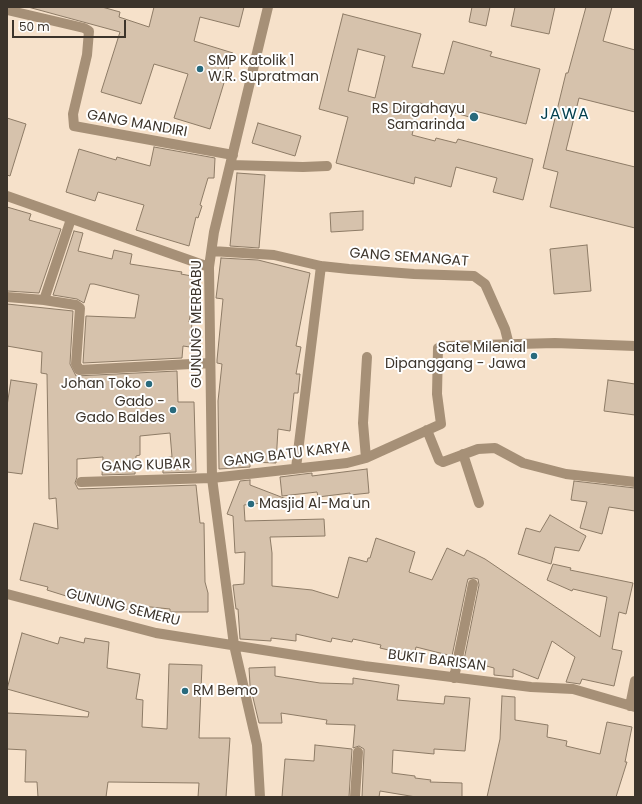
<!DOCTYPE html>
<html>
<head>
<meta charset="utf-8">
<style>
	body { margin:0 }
	#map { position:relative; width:642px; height:804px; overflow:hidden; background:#f6e1ca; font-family:Poppins,sans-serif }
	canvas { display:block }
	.frame { position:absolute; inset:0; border:8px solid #3c342b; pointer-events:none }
	.scale { position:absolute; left:12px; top:20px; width:114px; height:18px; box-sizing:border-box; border:2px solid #3c342b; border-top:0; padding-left:5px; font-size:12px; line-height:14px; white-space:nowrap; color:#3c342b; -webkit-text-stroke:3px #fff; paint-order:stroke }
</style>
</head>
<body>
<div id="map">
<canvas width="642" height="804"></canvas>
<div class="frame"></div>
<div class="scale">50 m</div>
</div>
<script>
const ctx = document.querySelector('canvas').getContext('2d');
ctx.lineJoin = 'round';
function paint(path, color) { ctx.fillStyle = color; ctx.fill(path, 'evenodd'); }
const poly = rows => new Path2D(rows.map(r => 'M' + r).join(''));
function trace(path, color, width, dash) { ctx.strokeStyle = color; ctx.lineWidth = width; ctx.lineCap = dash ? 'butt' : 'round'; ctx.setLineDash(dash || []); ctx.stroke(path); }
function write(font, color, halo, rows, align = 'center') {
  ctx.font = font + ' Poppins,sans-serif'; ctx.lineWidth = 4; ctx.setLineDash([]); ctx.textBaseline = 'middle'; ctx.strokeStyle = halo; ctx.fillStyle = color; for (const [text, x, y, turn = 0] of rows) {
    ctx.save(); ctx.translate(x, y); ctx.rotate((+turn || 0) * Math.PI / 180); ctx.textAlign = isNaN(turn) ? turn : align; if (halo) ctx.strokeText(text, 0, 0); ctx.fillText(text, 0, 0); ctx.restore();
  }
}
const building = poly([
	[28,7,102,7,120,12,119,17,149,27,154,7,244,7,239,27,200,17,194,41,233,53,210,129,174,118,188,74,154,64,141,104,101,92,120,32,28,7],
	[472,7,490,7,486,26,469,22,472,7],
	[515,7,555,7,549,34,511,26,515,7],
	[586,7,612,7,603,41,635,50,635,112,579,98,566,150,635,167,635,228,550,207,558,172,543,168,566,73,568,73,586,7],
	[343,14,421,34,412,67,444,74,453,41,492,52,490,56,540,69,526,124,475,111,473,118,420,103,412,135,435,141,436,138,456,143,458,139,533,159,523,200,493,192,497,178,456,167,451,187,415,177,414,184,336,163,348,117,319,109,343,14],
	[358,49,385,56,375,98,348,91,358,49],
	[7,118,26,124,10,176,7,175,7,118],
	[258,123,301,136,295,156,252,143,258,123],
	[154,147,215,158,214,178,208,178,200,205,202,206,198,218,196,217,189,246,136,230,144,205,98,192,95,201,66,192,79,149,116,160,117,157,150,166,154,147],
	[237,173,265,175,259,248,230,246,237,173],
	[7,207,31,214,29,220,61,229,39,293,7,291,7,207],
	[363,211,363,230,331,232,330,213,363,211],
	[74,231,83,233,78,251,112,259,114,250,132,254,130,264,182,272,181,274,197,277,189,322,192,322,190,347,183,346,182,358,83,363,86,316,135,318,139,295,94,284,90,284,84,303,77,299,53,295,74,231],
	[587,245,591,291,554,294,550,249,587,245],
	[221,258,258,260,310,273,296,346,301,347,296,374,300,374,298,393,294,393,290,431,278,429,276,463,250,462,250,467,219,469,218,401,222,364,217,363,217,360,223,299,216,298,221,258],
	[7,304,73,311,70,364,76,376,177,371,178,402,194,402,196,472,163,473,162,458,172,457,170,433,140,436,140,455,136,456,135,474,102,475,103,457,77,459,77,477,75,483,78,489,196,485,200,523,204,523,205,582,208,593,208,612,170,612,170,609,141,606,140,611,123,609,123,608,99,601,98,606,47,590,48,587,20,580,34,523,58,529,56,498,49,499,47,374,41,373,42,352,7,346,7,304],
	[11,380,37,384,22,474,7,472,7,406,11,380],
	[608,380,635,384,635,415,604,411,608,380],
	[367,469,369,493,350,495,350,493,318,497,317,492,282,496,280,477,312,473,312,476,367,469],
	[250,480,250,485,289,500,244,505,245,521,324,519,325,536,270,537,272,553,272,586,312,590,338,598,349,557,367,562,368,558,370,558,376,538,415,552,409,572,432,580,447,548,464,556,467,550,485,559,600,637,607,597,573,589,572,591,547,580,553,564,571,568,570,570,633,583,626,614,619,612,612,649,622,651,614,686,582,679,580,684,566,682,575,657,552,641,538,679,513,669,513,677,494,675,494,668,464,660,479,585,478,579,474,578,468,579,467,583,452,656,416,647,414,656,380,648,381,645,353,639,352,642,332,638,331,642,296,634,296,641,271,638,271,641,240,639,238,609,236,609,233,585,244,584,245,552,235,553,233,516,227,514,240,481,250,480],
	[574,481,635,488,635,511,609,507,602,534,580,528,587,502,571,500,574,481],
	[550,515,586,536,579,551,555,547,551,564,518,554,526,528,540,532,550,515],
	[22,633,58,644,60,637,84,643,85,638,109,642,107,668,140,674,136,699,143,700,142,727,167,729,169,664,202,665,199,738,230,738,226,797,198,797,199,783,108,782,106,797,38,797,37,782,25,782,26,750,7,749,7,713,88,717,89,712,7,689,22,633],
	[275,667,275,676,320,683,353,684,353,678,399,685,397,700,444,704,445,696,470,698,465,751,434,749,434,754,393,750,392,773,415,776,415,778,431,780,430,782,462,783,462,797,416,797,380,791,379,797,362,797,364,752,364,749,359,746,353,748,355,725,326,724,327,720,281,713,282,723,259,723,250,685,249,668,275,667],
	[502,696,515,697,515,720,548,725,547,737,567,741,566,746,600,754,607,722,632,727,625,762,627,762,616,797,487,797,500,739,502,696],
	[315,745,352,749,349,797,282,797,285,759,314,761,315,745]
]);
paint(building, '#d6c2ac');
trace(building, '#8d7b66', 1);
trace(poly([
	[7,10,84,28,89,31,87,55,73,114,74,126,233,155],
	[231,165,303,167,327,166],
	[7,196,209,267],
	[212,251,274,255,321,266,349,269,414,274,474,276,485,284,505,329,509,345],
	[7,297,44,300,71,219],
	[44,300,76,305,80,308,76,364,79,370,210,363],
	[427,430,439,460,443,462,478,449,495,448,523,463,566,474,635,482],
	[463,454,479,503],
	[366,458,363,423,367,357],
	[296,468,321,266],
	[81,482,212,478,347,463,366,458,441,424,437,394,438,348,446,346,555,343,635,346],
	[7,594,156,633,364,666,531,687,573,689,635,707],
	[454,678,473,584],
	[630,706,635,681],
	[260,797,257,745,234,645,212,478,209,267,214,232,268,7],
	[355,797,358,752]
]), '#a69077', 10);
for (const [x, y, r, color] of [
	[200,69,4,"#286a7d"],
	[474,117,5,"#286a7d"],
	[534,356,4,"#286a7d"],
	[149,384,4,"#286a7d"],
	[173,410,4,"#286a7d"],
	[251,504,4,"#286a7d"],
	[185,691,4,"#286a7d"]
]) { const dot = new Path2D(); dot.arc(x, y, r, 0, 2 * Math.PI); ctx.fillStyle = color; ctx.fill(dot); trace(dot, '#fff', 1.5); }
write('14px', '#3c342b', '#fff', [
	["SMP Katolik 1",208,61,"left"],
	["W.R. Supratman",208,77,"left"],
	["RS Dirgahayu",465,109],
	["Samarinda",465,125],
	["Sate Milenial",526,348],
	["Dipanggang - Jawa",526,364],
	["Johan Toko",141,384],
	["Gado -",165,402],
	["Gado Baldes",165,418],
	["Masjid Al-Ma'un",259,504,"left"],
	["RM Bemo",193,691,"left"]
], 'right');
write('14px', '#3c342b', '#fff', [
	["GANG MANDIRI",137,124,10],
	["GANG SEMANGAT",409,258,4],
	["GUNUNG MERBABU",197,324,-90],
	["GANG BATU KARYA",287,455,-7],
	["GANG KUBAR",146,466,-2],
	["GUNUNG SEMERU",123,608,14],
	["BUKIT BARISAN",437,661,7]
]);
ctx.letterSpacing = '1px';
write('16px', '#04404e', '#fff', [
	["JAWA",565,115]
]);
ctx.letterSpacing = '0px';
</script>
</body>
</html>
